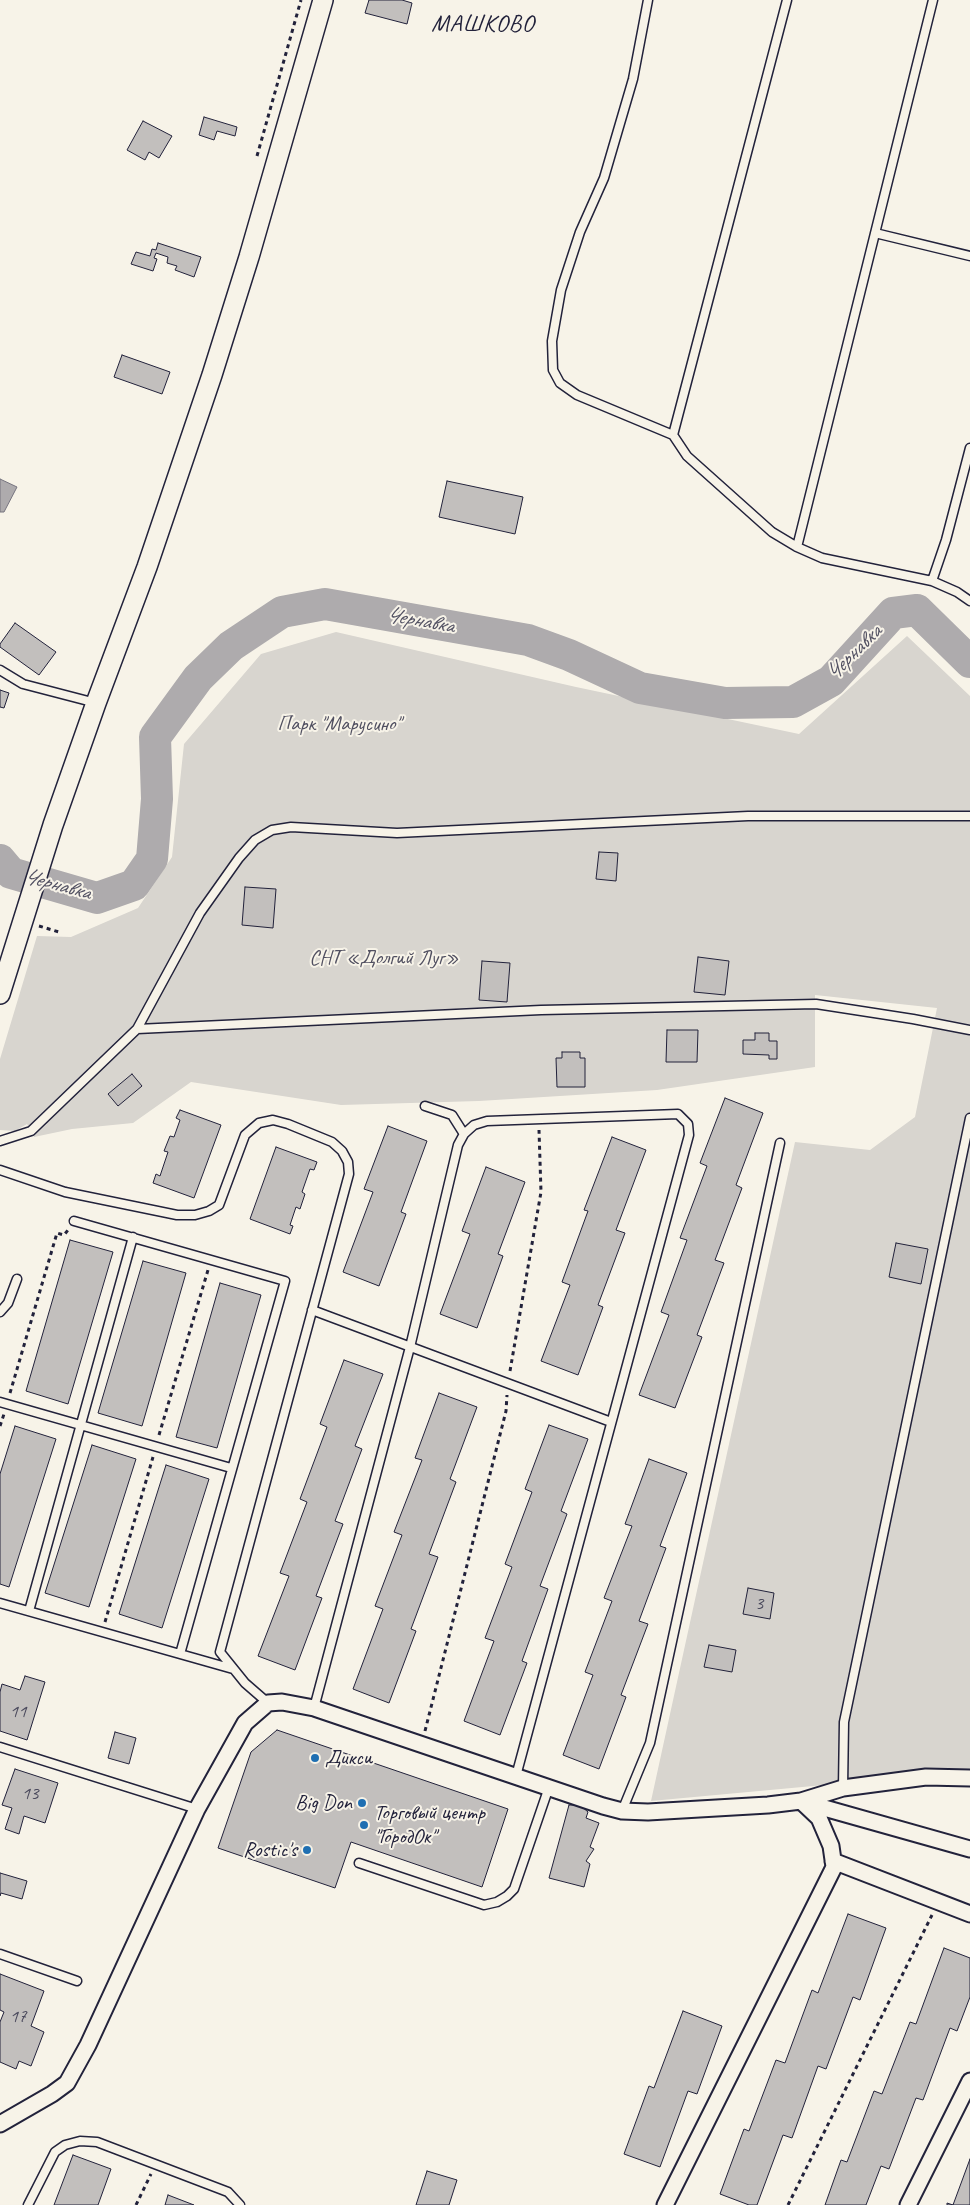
<!DOCTYPE html>
<html>
<head>
<meta charset="utf-8">
<style>
	body { margin:0 }
	canvas { display:block; background:#f7f3e8 }
</style>
</head>
<body>
<canvas width="970" height="2205"></canvas>
<script>
const ctx = document.querySelector('canvas').getContext('2d');
ctx.lineJoin = 'round';
function paint(path, color) { ctx.fillStyle = color; ctx.fill(path, 'evenodd'); }
const poly = rows => new Path2D(rows.map(r => 'M' + r).join(''));
function trace(path, color, width, dash) { ctx.strokeStyle = color; ctx.lineWidth = width; ctx.lineCap = dash ? 'butt' : 'round'; ctx.setLineDash(dash || []); ctx.stroke(path); }
function write(font, color, halo, rows, align = 'center') {
  ctx.font = font + ' Caveat,sans-serif'; ctx.lineWidth = 4; ctx.setLineDash([]); ctx.textBaseline = 'middle'; ctx.strokeStyle = halo; ctx.fillStyle = color; for (const [text, x, y, turn = 0] of rows) {
    ctx.save(); ctx.translate(x, y); ctx.rotate((+turn || 0) * Math.PI / 180); ctx.textAlign = isNaN(turn) ? turn : align; if (halo) ctx.strokeText(text, 0, 0); ctx.fillText(text, 0, 0); ctx.restore();
  }
}
paint(poly([
	[336,632,576,687,799,734,907,636,970,696,970,1770,910,1770,824,1785,651,1801,795,1142,870,1150,915,1117,937,1008,815,995,815,1067,657,1090,479,1101,341,1105,191,1082,133,1123,72,1129,34,1137,27,1124,15,1131,0,1130,0,1059,37,936,71,937,138,908,172,857,184,744,261,654]
]), '#d8d5cf');
const water = poly([
	[0,479,17,487,4,512,0,512,0,479]
]);
paint(water, '#aeabad');
trace(water, '#76747f', 1);
trace(poly([
	[0,860,11,873,97,898,134,885,152,859,157,799,155,737,198,678,231,646,282,612,325,604,528,640,569,655,640,688,725,703,793,702,831,681,893,613,917,610,970,662]
]), '#aeabad', 32);
const building = poly([
	[369,0,402,0,412,3,407,24,365,13,369,0],
	[204,117,237,127,235,136,217,131,214,140,199,135,204,117],
	[143,121,172,136,159,158,149,152,145,160,127,150,143,121],
	[158,243,201,257,194,277,175,270,177,266,167,263,168,257,156,253,154,258,157,259,153,271,131,264,136,252,150,256,152,249,156,250,158,243],
	[122,355,170,372,162,394,114,377,122,355],
	[447,481,523,497,515,534,439,517,447,481],
	[15,623,56,652,39,675,0,647,0,644,15,623],
	[0,690,9,693,4,708,0,707,0,690],
	[599,852,618,853,616,881,596,879,599,852],
	[245,887,276,889,273,928,242,925,245,887],
	[698,957,729,961,725,995,694,992,698,957],
	[482,961,510,963,507,1002,479,1000,482,961],
	[667,1030,698,1030,697,1062,666,1062,667,1030],
	[755,1033,769,1033,769,1041,777,1041,777,1059,769,1059,769,1055,743,1054,743,1040,755,1040,755,1033],
	[562,1052,580,1052,580,1058,585,1058,585,1087,557,1087,556,1058,562,1058,562,1052],
	[132,1074,142,1086,118,1106,108,1094,132,1074],
	[725,1098,763,1113,736,1185,742,1188,715,1260,724,1263,697,1335,702,1337,675,1408,639,1395,669,1315,661,1312,687,1240,680,1238,707,1166,700,1163,725,1098],
	[180,1110,221,1125,194,1198,153,1183,156,1174,160,1176,168,1152,164,1151,170,1136,174,1137,180,1120,176,1118,180,1110],
	[388,1126,427,1141,401,1212,406,1214,379,1286,343,1272,373,1192,364,1189,388,1126],
	[612,1137,646,1150,616,1230,625,1233,598,1305,603,1307,578,1375,541,1361,570,1285,562,1282,588,1211,584,1210,612,1137],
	[276,1147,317,1162,314,1170,310,1169,302,1192,305,1194,300,1209,296,1207,290,1225,293,1226,290,1234,250,1219,276,1147],
	[486,1167,525,1182,498,1254,503,1256,477,1328,440,1314,470,1234,462,1231,486,1167],
	[70,1240,113,1252,68,1404,26,1391,70,1240],
	[896,1243,928,1249,921,1284,889,1277,896,1243],
	[143,1261,186,1273,142,1426,98,1413,143,1261],
	[220,1283,261,1295,217,1448,176,1437,220,1283],
	[344,1360,383,1374,355,1446,362,1449,335,1521,343,1524,316,1596,322,1598,295,1670,258,1656,289,1576,280,1573,307,1502,300,1499,327,1427,320,1424,344,1360],
	[439,1393,477,1407,450,1479,456,1482,429,1554,438,1557,411,1629,416,1631,389,1703,353,1689,383,1609,375,1606,402,1535,394,1532,422,1460,415,1458,439,1393],
	[549,1425,588,1439,561,1511,567,1514,540,1586,548,1589,522,1661,527,1663,500,1735,464,1721,494,1641,485,1638,512,1567,505,1564,532,1492,525,1489,549,1425],
	[15,1426,56,1439,9,1587,0,1584,0,1474,15,1426],
	[92,1445,136,1459,89,1607,45,1593,92,1445],
	[649,1459,687,1473,660,1546,666,1548,639,1621,648,1624,621,1695,626,1697,599,1769,563,1755,593,1675,585,1672,612,1601,604,1598,632,1526,625,1524,649,1459],
	[166,1465,209,1479,162,1628,119,1614,166,1465],
	[748,1588,774,1593,770,1619,743,1614,748,1588],
	[709,1645,736,1650,732,1672,704,1667,709,1645],
	[25,1676,45,1682,27,1740,0,1731,0,1692,2,1684,20,1690,25,1676],
	[277,1730,508,1809,482,1887,351,1842,335,1888,218,1848,251,1752,277,1730],
	[115,1732,136,1738,129,1764,108,1758,115,1732],
	[15,1769,58,1783,45,1823,24,1816,19,1834,5,1829,12,1808,2,1805,15,1769],
	[569,1805,580,1805,588,1812,586,1818,599,1823,590,1847,594,1849,586,1861,590,1864,584,1887,549,1878,569,1805],
	[0,1873,27,1881,22,1899,1,1893,0,1896,0,1873],
	[848,1914,886,1928,860,2000,853,1997,826,2069,818,2066,792,2138,783,2135,757,2205,749,2205,720,2194,744,2129,749,2131,776,2060,785,2063,812,1990,818,1993,848,1914],
	[944,1948,970,1958,970,1997,957,2031,950,2028,923,2100,916,2098,889,2169,881,2166,866,2205,825,2205,841,2160,847,2162,874,2091,882,2094,910,2022,916,2024,944,1948],
	[0,1974,44,1991,31,2026,44,2032,31,2066,19,2061,16,2069,0,2062,0,2022,4,2012,0,2010,0,1974],
	[683,2011,722,2026,697,2094,688,2091,660,2167,624,2154,649,2086,654,2088,683,2011],
	[73,2155,111,2169,98,2205,54,2205,73,2155],
	[970,2159,970,2205,947,2205,947,2203,953,2205,970,2159],
	[427,2171,457,2180,449,2205,416,2205,427,2171],
	[168,2195,194,2205,165,2205,168,2195]
]);
paint(building, '#c2bfbd');
trace(building, '#22223b', 1);
const service = poly([
	[648,0,633,79,604,178,580,232,561,290,552,341,553,370,560,383,577,395,673,435,687,456,772,532,797,547,822,558,932,581,957,592,970,601],
	[875,233,970,256],
	[673,435,787,0],
	[797,547,933,0],
	[932,581,946,540,970,448],
	[0,670,23,684,96,703],
	[137,1029,200,913,239,858,255,840,272,830,291,827,397,833,748,816,970,816],
	[425,1106,452,1115,464,1134],
	[0,1141,31,1131,137,1029,541,1010,816,1004,913,1019,970,1030],
	[0,1170,65,1192,177,1215,195,1215,209,1211,219,1205,245,1135,259,1123,273,1120,288,1124,332,1142,342,1151,348,1162,349,1174,220,1652,245,1683,268,1703],
	[312,1310,611,1422],
	[0,1312,8,1303,17,1279],
	[0,1402,231,1468],
	[0,1603,180,1654,285,1281,74,1221],
	[29,1611,133,1237],
	[180,1654,233,1669],
	[314,1708,410,1347,458,1145,464,1134,474,1125,487,1121,678,1114,688,1124,689,1135,516,1776],
	[0,1747,197,1809],
	[843,1788,844,1722,970,1118],
	[622,1811,650,1743,780,1143],
	[359,1863,484,1905,497,1902,507,1896,514,1889,549,1787],
	[0,1954,77,1981],
	[28,2205,55,2152,65,2145,80,2141,97,2142,228,2192,240,2205]
]);
const minor = poly([
	[803,1802,970,1849],
	[833,1861,970,1914],
	[0,2124,52,2094,67,2083,88,2045,197,1809,245,1723,268,1703,282,1702,314,1708,603,1806,622,1811,648,1812,768,1805,801,1801,843,1788,926,1777,970,1778],
	[665,2205,834,1867,831,1846,819,1818,801,1801],
	[908,2205,970,2081]
]);
const tertiary = poly([
	[0,994,53,825,96,703,147,567,212,375,249,257,323,0]
]);
trace(service, '#22223b', 11);
trace(minor, '#22223b', 19);
trace(tertiary, '#22223b', 22);
trace(poly([
	[257,156,301,0],
	[39,926,59,932],
	[510,1371,541,1192,539,1130],
	[10,1393,57,1233,64,1235,68,1230],
	[0,1426,4,1414],
	[159,1435,208,1270],
	[105,1622,153,1457],
	[425,1731,506,1411,507,1395],
	[136,2205,151,2174],
	[788,2205,932,1915]
]), '#22223b', 3, [4, 4]);
trace(service, '#f7f3e8', 8);
trace(minor, '#f7f3e8', 15);
trace(tertiary, '#f7f3e8', 19);
for (const [x, y, r, color] of [
	[315,1758,5,"#1f6fb2"],
	[362,1803,5,"#1f6fb2"],
	[364,1825,5,"#1f6fb2"],
	[307,1850,5,"#1f6fb2"]
]) { const dot = new Path2D(); dot.arc(x, y, r, 0, 2 * Math.PI); ctx.fillStyle = color; ctx.fill(dot); trace(dot, '#f7f3e8', 2); }
write('19px', '#4a495c', null, [
	["3",759,1604],
	["11",18,1712],
	["13",30,1794],
	["17",18,2017]
]);
write('21px', '#504f60', '#f7f3e8', [
	["Парк \"Марусино\"",339,724],
	["СНТ «Долгий Луг»",384,958]
]);
write('21px', '#22223b', '#f7f3e8', [
	["Дикси",325,1758],
	["Big Don",352,1803,"right"],
	["Торговый центр",374,1813],
	["\"ГородОк\"",374,1837],
	["Rostic's",297,1850,"right"]
], 'left');
write('italic 22px', '#535263', '#f7f3e8', [
	["Чернавка",420,621,10],
	["Чернавка",854,653,-45],
	["Чернавка",57,885,15]
]);
ctx.letterSpacing = '1px';
write('24px', '#22223b', '#f7f3e8', [
	["МАШКОВО",483,25]
]);
ctx.letterSpacing = '0px';
</script>
</body>
</html>
